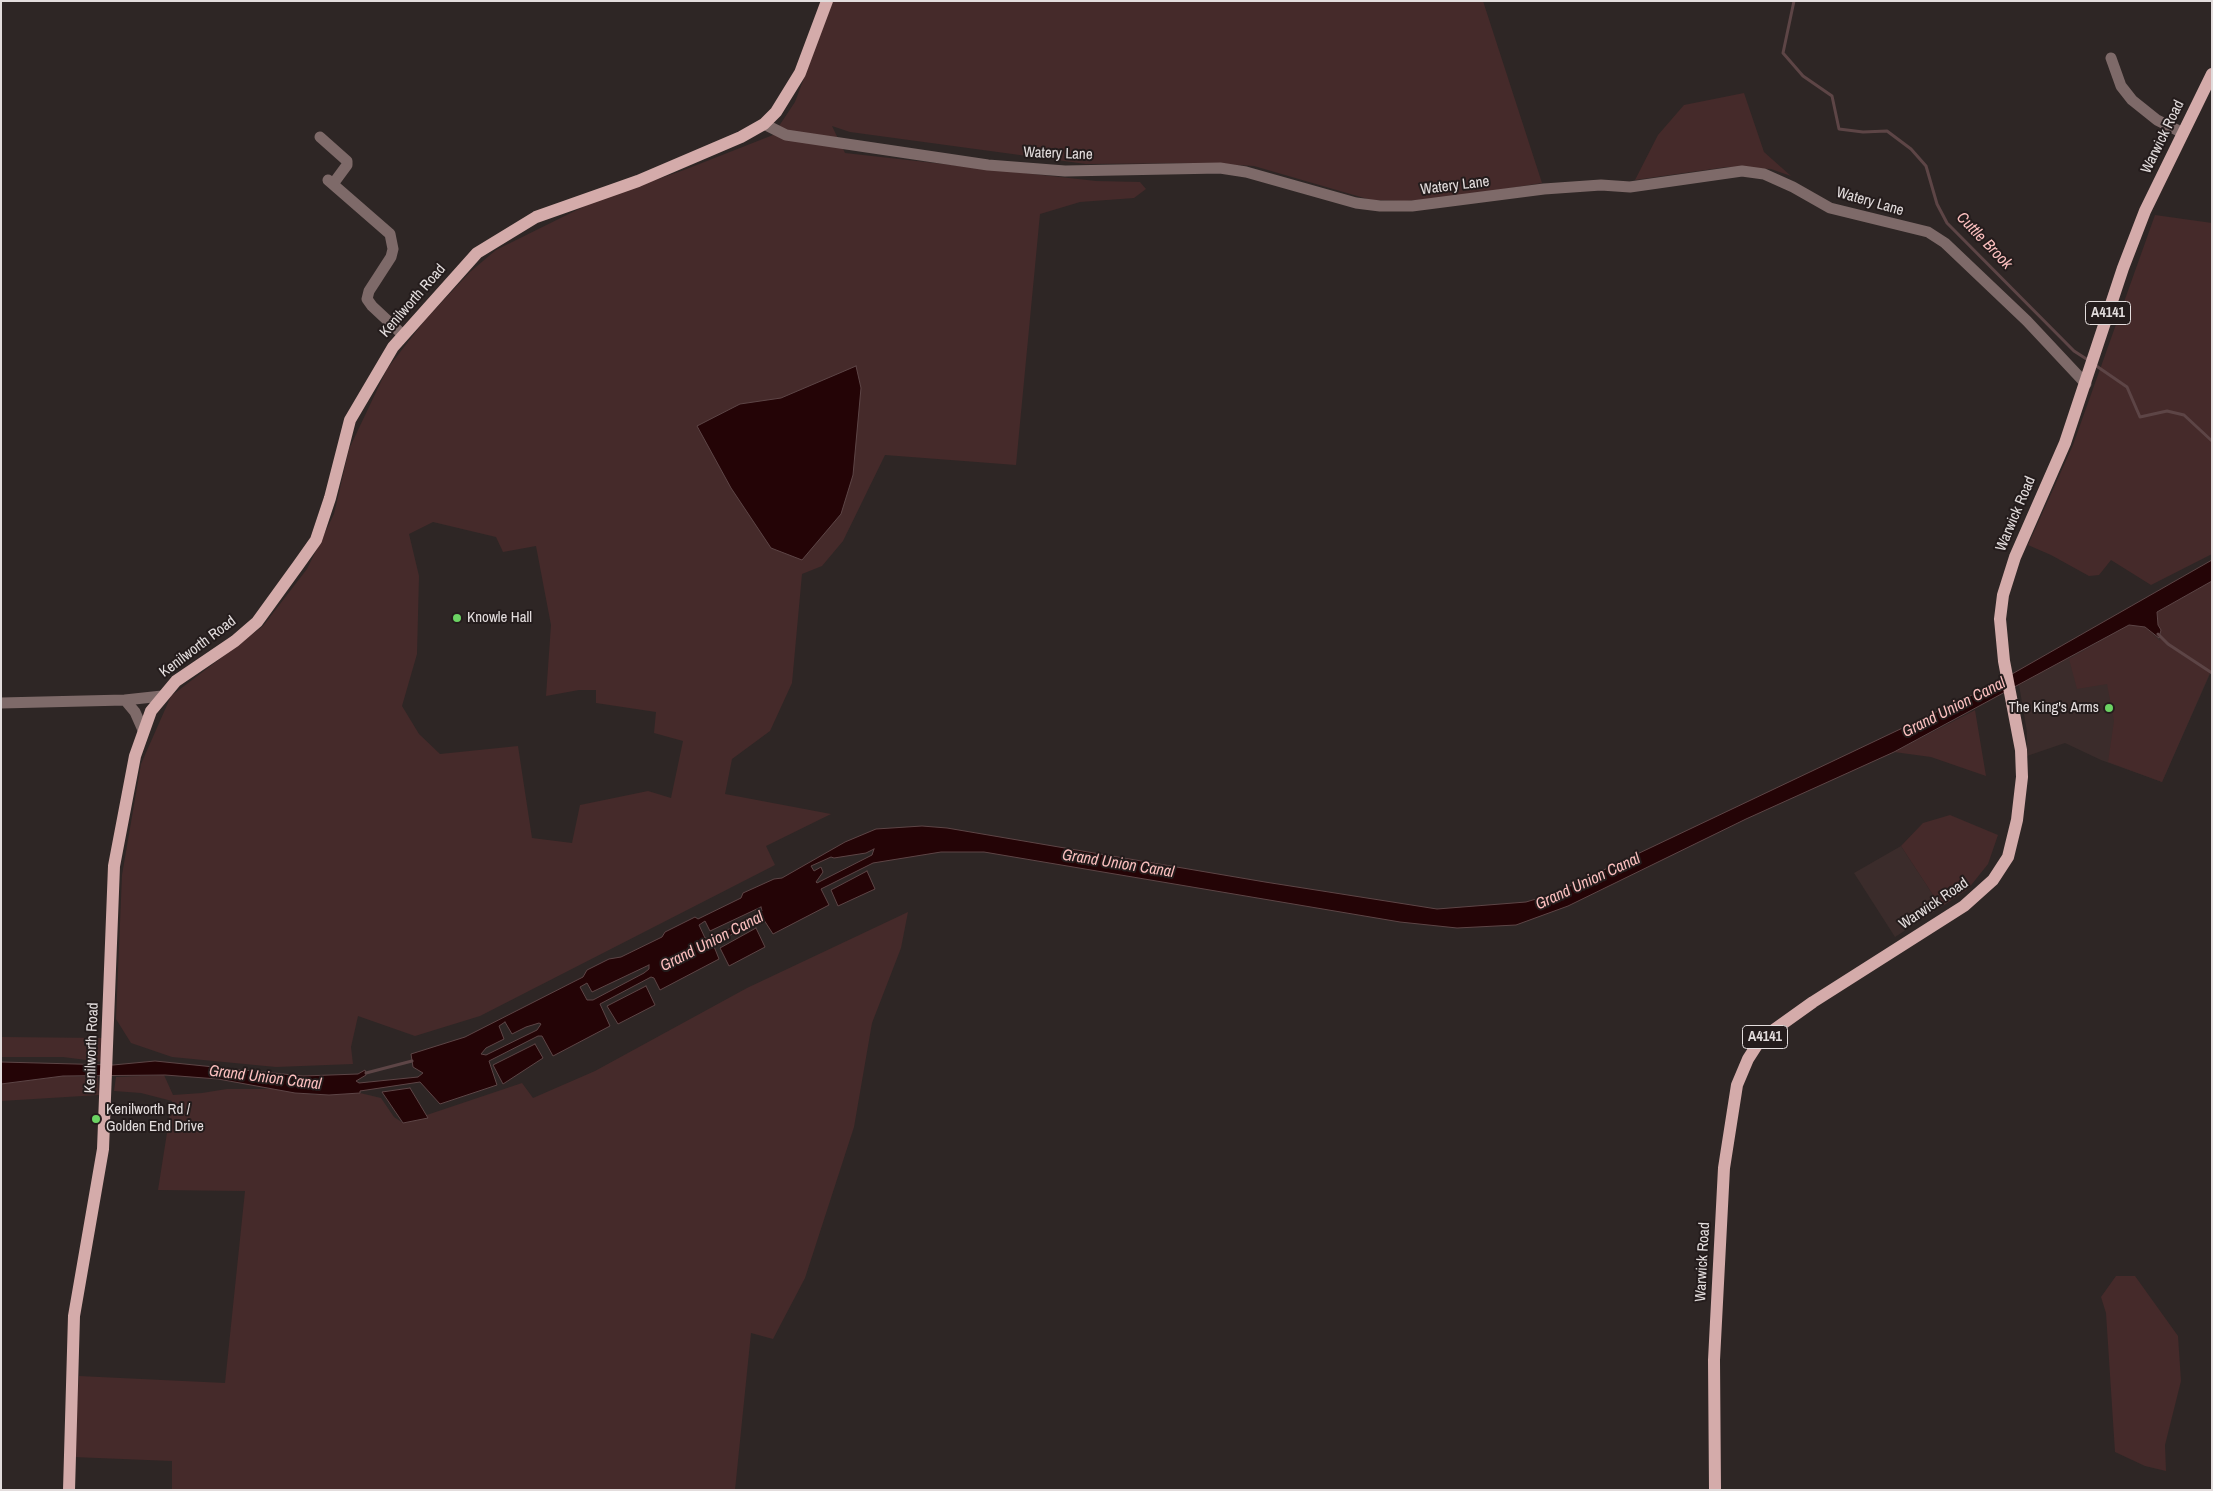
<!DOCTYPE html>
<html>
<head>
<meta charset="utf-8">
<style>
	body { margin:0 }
	#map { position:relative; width:2213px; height:1491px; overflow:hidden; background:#2e2625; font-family:"Archivo Narrow",sans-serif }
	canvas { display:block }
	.frame { position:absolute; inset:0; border:2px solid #e3dddd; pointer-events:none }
</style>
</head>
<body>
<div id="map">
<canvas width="2213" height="1491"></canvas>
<div class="frame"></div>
</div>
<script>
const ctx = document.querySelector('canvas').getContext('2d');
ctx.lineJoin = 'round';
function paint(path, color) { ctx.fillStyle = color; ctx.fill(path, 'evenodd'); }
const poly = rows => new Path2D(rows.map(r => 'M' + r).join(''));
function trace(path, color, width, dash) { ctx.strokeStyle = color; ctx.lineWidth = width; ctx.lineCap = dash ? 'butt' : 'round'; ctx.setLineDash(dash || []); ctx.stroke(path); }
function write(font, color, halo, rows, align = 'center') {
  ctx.font = font + ' "Archivo Narrow",sans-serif'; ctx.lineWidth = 4; ctx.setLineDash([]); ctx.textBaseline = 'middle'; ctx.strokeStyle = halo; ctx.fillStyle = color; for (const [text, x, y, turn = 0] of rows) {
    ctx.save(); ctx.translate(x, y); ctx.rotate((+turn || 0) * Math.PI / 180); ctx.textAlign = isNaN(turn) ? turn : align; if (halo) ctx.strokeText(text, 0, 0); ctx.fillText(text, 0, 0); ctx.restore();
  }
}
paint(poly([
	[2129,625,2145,627,2210,674,2162,782,2101,760,2065,743,2027,756,2027,732,2019,685],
	[1901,846,1941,907,1895,937,1854,873]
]), '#3b2c2b');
paint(poly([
	[833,1,1483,1,1542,183,1448,198,1405,201,1371,200,1254,166,1202,163,1086,164,850,132,832,126,845,153,1096,181,1140,182,1146,189,1134,198,1080,202,1040,214,1016,465,885,455,843,541,822,566,802,574,792,683,770,731,732,759,725,794,831,814,766,846,775,865,480,1016,415,1036,358,1016,351,1047,353,1064,276,1067,172,1057,131,1043,116,1019,122,875,141,764,171,696,263,626,307,569,334,514,349,449,387,369,425,320,470,272,496,250,595,201,684,170,773,135,795,102],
	[433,522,496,537,503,552,536,546,551,625,546,696,579,690,596,690,596,703,656,712,654,733,683,741,671,798,648,791,580,805,572,843,532,838,518,746,440,754,419,734,402,706,417,654,419,576,409,534],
	[1744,93,1764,152,1791,176,1771,169,1727,167,1635,180,1658,135,1684,105],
	[2155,215,2212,223,2212,554,2151,585,2111,560,2099,575,2089,576,2051,555,2028,545,2073,445],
	[2212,581,2212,668,2162,782,2108,762,2114,721,2107,684,2077,689,2069,659,2129,625,2145,627,2160,641,2161,630,2158,625,2157,612],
	[1975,710,1986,776,1931,757,1894,752],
	[1950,815,1998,835,1988,864,1968,889,1941,907,1901,846,1923,823],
	[908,912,901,948,872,1023,854,1127,805,1278,773,1339,751,1333,735,1490,172,1490,172,1461,73,1457,79,1376,225,1383,245,1191,158,1190,172,1101,141,1093,114,1091,116,1077,164,1075,173,1095,202,1093,227,1089,275,1089,315,1095,360,1093,381,1098,394,1117,403,1123,522,1083,533,1098,595,1071,747,988],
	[1,1037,104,1038,102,1062,63,1057,1,1057],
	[63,1076,98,1077,99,1095,1,1101,1,1084],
	[2116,1276,2135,1276,2178,1336,2181,1381,2165,1445,2166,1471,2145,1466,2115,1452,2106,1313,2101,1297]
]), '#452a2a');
const water = poly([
	[856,366,861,388,853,475,841,514,802,560,771,548,731,488,697,426,740,404,781,398,856,366],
	[2212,560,2212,581,2157,612,2158,625,2161,630,2159,638,2145,627,2129,625,1894,752,1746,819,1568,906,1516,925,1457,928,1400,922,984,852,941,852,873,863,821,889,829,905,773,934,764,920,758,921,713,944,719,959,660,990,654,978,651,977,600,1004,610,1026,553,1056,542,1036,538,1036,489,1061,497,1085,440,1104,420,1082,360,1091,360,1093,329,1095,295,1093,218,1079,165,1075,63,1076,1,1084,1,1062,113,1065,155,1061,303,1076,358,1074,365,1070,366,1075,356,1081,359,1083,418,1077,423,1073,413,1067,411,1054,465,1037,583,977,587,970,609,959,621,957,662,937,665,932,695,917,698,919,741,898,743,893,774,879,782,878,845,842,876,829,922,826,947,828,1265,882,1437,909,1526,902,1553,894,1991,686,2212,560],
	[874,849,872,855,817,883,816,882,823,872,821,867,814,871,811,866,831,857,834,858,866,853,874,849],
	[761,907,762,911,759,914,709,939,705,938,699,925,705,921,710,931,761,907],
	[649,965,649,969,644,973,593,1000,587,1000,580,987,587,983,592,992,649,965],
	[505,1022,512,1034,526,1027,539,1023,541,1024,537,1030,486,1055,481,1054,486,1048,504,1039,499,1026,505,1022],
	[867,871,875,889,838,906,831,890,867,871],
	[756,928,765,947,729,966,720,948,756,928],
	[646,986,655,1005,618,1024,607,1006,646,986],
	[535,1044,543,1058,503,1084,493,1065,535,1044],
	[410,1088,428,1118,403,1123,382,1092,410,1088]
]);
paint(water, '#240406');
trace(water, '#5d4546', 1);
trace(poly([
	[1794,1,1783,53,1803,76,1832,96,1839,129,1863,132,1887,131,1911,149,1926,166,1937,204,1947,223,2074,351,2088,360],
	[2095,365,2127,387,2140,417,2167,411,2184,415,2212,441],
	[2158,634,2168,644,2212,673],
	[366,1073,412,1061]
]), '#5d4546', 3);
trace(poly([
	[2111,58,2121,86,2132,100,2157,120,2183,133],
	[764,124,786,135,988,165,1065,171,1220,168,1246,172,1356,203,1380,206,1412,206,1544,189,1601,185,1630,187,1742,171,1764,174,1793,187,1830,208,1928,232,1945,243,2027,321,2086,384],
	[320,137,347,161,347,165,333,184],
	[328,180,390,234,393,249,391,257,369,291,367,299,372,306,403,335],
	[125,700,162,696],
	[1,703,125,700,135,712,143,730]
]), '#7e6a69', 11);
trace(poly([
	[69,1490,74,1316,103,1149,114,866,135,756,151,711,176,681,235,641,257,622,299,564,316,540,330,498,350,420,393,347,477,253,536,217,638,181,741,137,764,124,776,112,800,73,827,1],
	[1715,1490,1714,1360,1724,1168,1737,1085,1748,1059,1757,1045,1771,1032,1813,1002,1964,906,1993,880,2008,857,2017,820,2022,777,2021,750,2004,661,2000,619,2003,595,2015,557,2065,443,2123,268,2145,211,2212,74]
]), '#d4abaa', 12);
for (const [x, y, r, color] of [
	[457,618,5,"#6bd363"],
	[2109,708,5,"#6bd363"],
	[96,1119,5,"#6bd363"]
]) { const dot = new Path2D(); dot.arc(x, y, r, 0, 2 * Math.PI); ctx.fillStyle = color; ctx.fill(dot); trace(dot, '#241c1c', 2); }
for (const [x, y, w] of [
	[2108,313,45],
	[1765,1037,45]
]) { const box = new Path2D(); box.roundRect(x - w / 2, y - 11.5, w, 23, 4); ctx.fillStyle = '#241c1c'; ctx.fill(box); trace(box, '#e3dddd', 1); }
write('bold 14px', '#e3dddd', null, [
	["A4141",2108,313],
	["A4141",1765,1037]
]);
write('15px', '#e3dddd', '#241c1c', [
	["Warwick Road",2163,137,-64],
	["Watery Lane",1058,154,2],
	["Watery Lane",1455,186,-7],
	["Watery Lane",1870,202,16],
	["Kenilworth Road",413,301,-49],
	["Warwick Road",2016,514,-67],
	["Kenilworth Road",198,647,-37],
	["Warwick Road",1934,904,-34],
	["Kenilworth Road",92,1048,-88],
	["Warwick Road",1703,1262,-87]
]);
write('15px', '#e3dddd', '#241c1c', [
	["Knowle Hall",467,618],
	["The King's Arms",2099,708,"right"],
	["Kenilworth Rd /",106,1110],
	["Golden End Drive",106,1127]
], 'left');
write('italic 16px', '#fbbfbe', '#241c1c', [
	["Cuttle Brook",1984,241,46],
	["Grand Union Canal",1954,708,-27],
	["Grand Union Canal",1118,864,9],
	["Grand Union Canal",1588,882,-25],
	["Grand Union Canal",712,942,-27],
	["Grand Union Canal",265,1078,7]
]);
</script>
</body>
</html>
